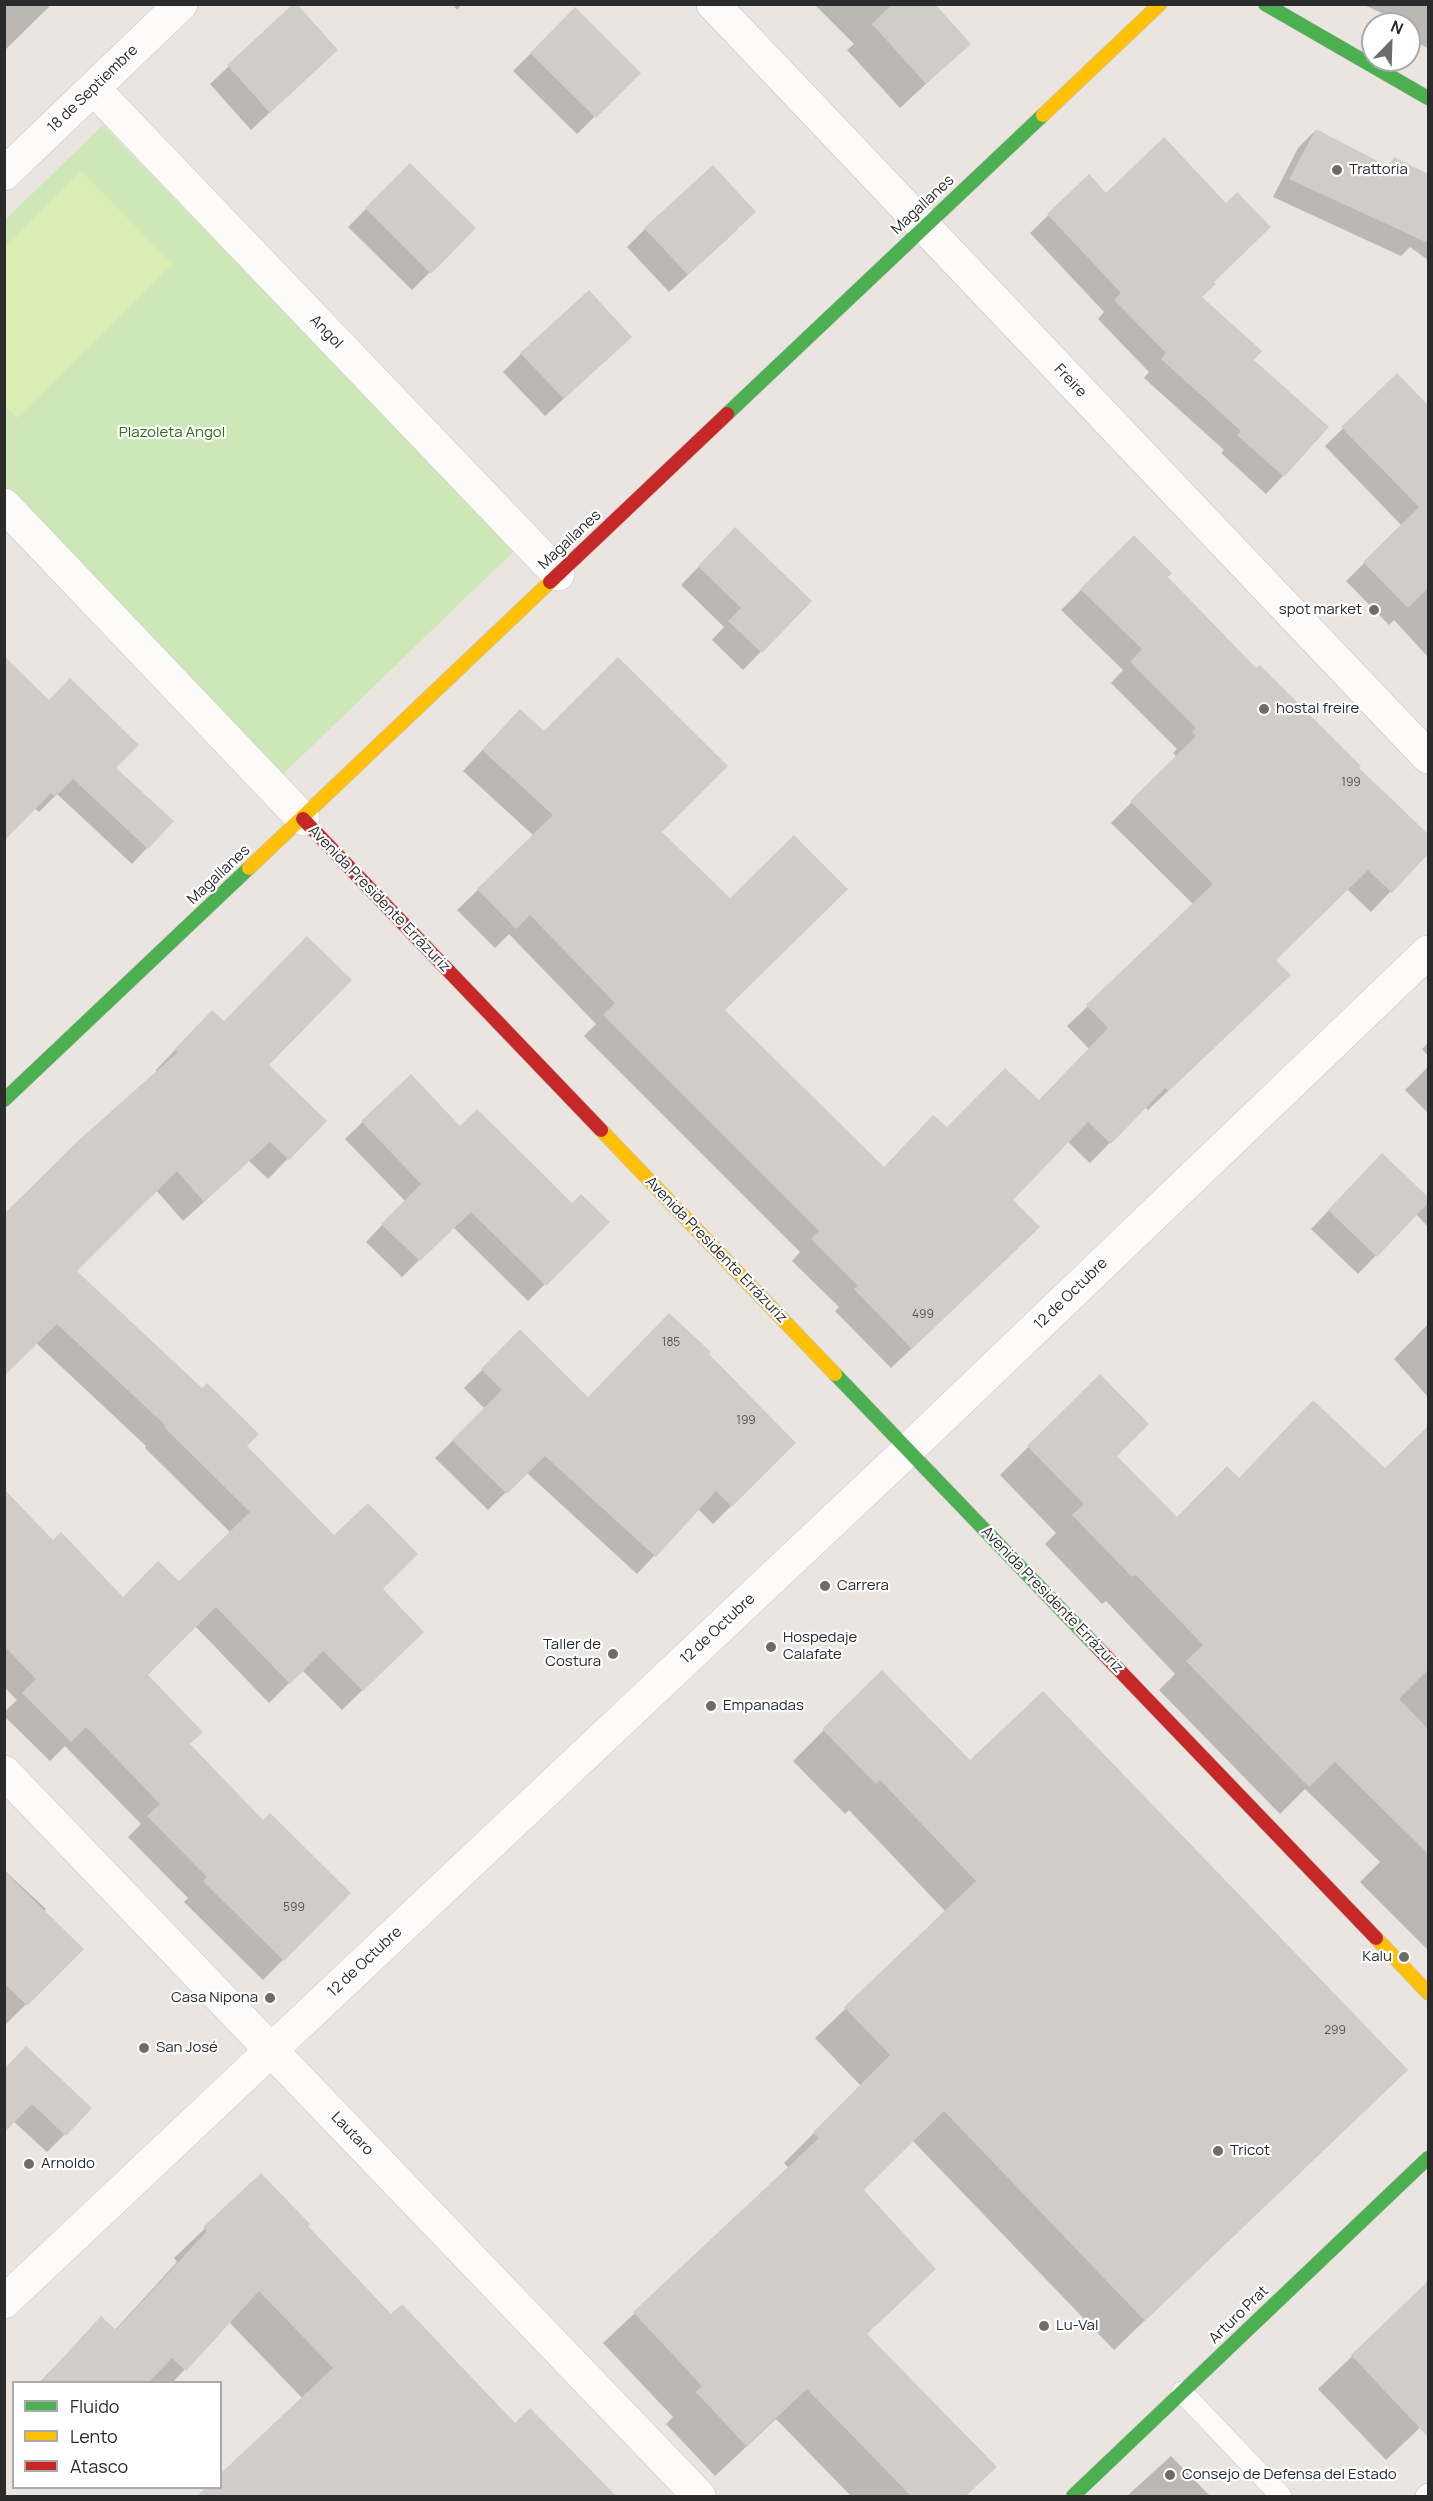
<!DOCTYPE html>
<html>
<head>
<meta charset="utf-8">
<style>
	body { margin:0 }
	#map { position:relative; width:1433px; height:2501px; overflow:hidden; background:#eae5e0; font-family:Manrope,sans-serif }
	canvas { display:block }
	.frame { position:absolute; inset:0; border:6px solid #2b2b2b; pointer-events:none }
	.legend { position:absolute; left:12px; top:2381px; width:210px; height:108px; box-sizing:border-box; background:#fff; border:2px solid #aaa; margin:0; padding:8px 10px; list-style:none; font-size:18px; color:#2b2b2b }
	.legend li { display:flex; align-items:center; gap:12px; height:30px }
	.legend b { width:30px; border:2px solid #aaa }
	.north { position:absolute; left:1361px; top:12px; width:60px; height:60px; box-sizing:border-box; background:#fff; border:2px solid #aaa; border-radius:50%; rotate:23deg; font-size:16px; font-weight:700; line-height:24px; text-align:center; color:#2b2b2b }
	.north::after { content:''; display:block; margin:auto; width:21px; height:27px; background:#6e6c6a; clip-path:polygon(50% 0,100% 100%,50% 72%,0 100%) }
</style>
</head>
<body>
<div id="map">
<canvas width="1433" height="2501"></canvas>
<div class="frame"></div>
<ul class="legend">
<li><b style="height:8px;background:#4caf50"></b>Fluido</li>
<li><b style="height:8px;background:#ffc107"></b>Lento</li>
<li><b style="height:8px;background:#c62828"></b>Atasco</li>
</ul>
<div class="north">N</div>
</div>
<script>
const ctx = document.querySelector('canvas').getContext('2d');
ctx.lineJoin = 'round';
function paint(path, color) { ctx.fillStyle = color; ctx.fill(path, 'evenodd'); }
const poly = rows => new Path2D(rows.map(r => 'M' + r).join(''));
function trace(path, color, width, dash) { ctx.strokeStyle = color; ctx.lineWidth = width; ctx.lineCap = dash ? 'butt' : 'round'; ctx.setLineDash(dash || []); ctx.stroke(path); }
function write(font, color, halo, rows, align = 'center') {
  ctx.font = font + ' Manrope,sans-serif'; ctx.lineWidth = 4.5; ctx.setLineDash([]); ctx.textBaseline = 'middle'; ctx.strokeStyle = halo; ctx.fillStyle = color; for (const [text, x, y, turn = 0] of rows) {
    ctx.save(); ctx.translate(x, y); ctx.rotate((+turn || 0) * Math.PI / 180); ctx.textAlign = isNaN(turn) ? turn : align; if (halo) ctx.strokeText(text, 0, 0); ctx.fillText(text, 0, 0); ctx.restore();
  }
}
paint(poly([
	[103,125,515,550,278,779,5,498,5,220]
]), '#cde8b6');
paint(poly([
	[81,171,173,264,17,418,5,406,5,246]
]), '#daedb3');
paint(poly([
	[4,4,52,4,4,51],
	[295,4,318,67,251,130,210,84],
	[452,4,462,4,457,10],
	[814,4,933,4,969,44,900,108,847,50,854,44],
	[1362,4,1428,4,1428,48,1409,39,1409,24,1385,24,1388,16],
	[575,9,639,73,577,134,513,71],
	[1316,130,1386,167,1395,159,1428,175,1428,260,1410,247,1401,256,1273,197,1298,148],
	[410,165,474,228,412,290,348,227],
	[1089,176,1106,195,1212,282,1200,298,1283,476,1266,494,1221,453,1224,450,1144,378,1149,372,1098,319,1104,312,1030,233],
	[645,229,737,230,669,292,627,247],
	[630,337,545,416,503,372,521,354],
	[1397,376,1428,408,1428,657,1394,620,1389,625,1346,581,1402,526,1325,446],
	[1134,537,1166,577,1256,671,1428,836,1428,852,1371,912,1347,889,1274,960,1269,995,1148,1110,1145,1107,1090,1163,1067,1141,1011,1200,1018,1248,891,1368,835,1311,839,1307,792,1261,800,1252,584,1036,596,1024,509,934,495,948,457,910,534,836,463,771,500,731,660,832,723,1010,883,1168,947,1129,1039,1102,1089,1049,1067,1026,1194,905,1111,823,1177,757,1173,753,1177,749,1111,683,1123,670,1061,610],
	[718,547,810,601,743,670,712,640,724,627,681,585],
	[4,679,114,768,147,848,132,864,57,794,39,812,34,808],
	[192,1032,267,1065,325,1121,268,1179,249,1161,183,1221,156,1190,74,1271,422,1632,342,1710,302,1670,269,1703,195,1626,146,1675,188,1744,263,1822,349,1893,263,1980,184,1902,188,1898,128,1837,141,1824,65,1746,50,1761,4,1716,4,1712,17,1700,4,1687,4,1491,53,1542,122,1599,179,1584,231,1533,145,1448,146,1446,36,1343,157,1072,156,1070],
	[1428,1043,1428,1056,1422,1049],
	[1428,1067,1428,1113,1405,1090],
	[410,1076,460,1128,572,1205,607,1222,528,1301,453,1227,402,1277,366,1242,405,1201,345,1139],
	[1382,1155,1428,1199,1428,1227,1416,1214,1358,1274,1311,1229],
	[1428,1324,1428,1397,1394,1359],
	[520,1332,588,1399,707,1354,794,1443,713,1524,698,1509,637,1574,526,1472,488,1510,435,1458,485,1409,464,1388],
	[1100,1376,1115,1456,1177,1519,1238,1479,1385,1470,1428,1428,1428,1950,1360,1882,1380,1862,1305,1789,1280,1814,1159,1690,1175,1674,1106,1601,1102,1604,1045,1544,1056,1533,1000,1475],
	[882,1672,970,1762,1375,2100,1114,2350,912,2140,862,2191,866,2335,994,2467,965,2496,851,2496,776,2419,715,2476,666,2424,673,2417,603,2343,789,2168,784,2163,861,2086,815,2038,946,1912,849,1810,845,1814,793,1761],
	[4,1870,46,1909,44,1911,82,1949,4,2026],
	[4,2070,65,2134,47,2152,13,2121],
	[261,2175,306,2226,390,2316,515,2425,530,2410,614,2496,199,2496,208,2488,220,2488,303,2399,229,2322,173,2382,40,2382,101,2318,115,2330,177,2262,174,2258],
	[1428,2283,1428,2420,1386,2460,1318,2389],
	[1171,2456,1210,2496,1127,2496]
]), '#0003');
paint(poly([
	[293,4,297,4,338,50,270,113,227,65],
	[892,4,935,4,971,44,926,84,872,24],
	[575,7,641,73,596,118,530,53],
	[1316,129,1389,167,1394,157,1428,174,1428,243,1289,179],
	[1164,137,1226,203,1237,192,1271,227,1214,282,1216,284,1202,297,1262,351,1254,360,1329,427,1284,477,1237,435,1241,431,1161,359,1166,353,1114,300,1121,293,1047,214,1089,174,1106,193],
	[410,163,476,228,431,274,365,208],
	[713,165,756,212,688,275,644,228],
	[589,290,632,337,564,399,520,353],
	[1397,373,1428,405,1428,588,1408,608,1363,562,1419,507,1341,427],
	[735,527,812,601,762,653,728,621,741,608,698,566],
	[1134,535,1172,573,1168,577,1256,668,1260,665,1361,766,1359,768,1428,834,1428,854,1392,893,1368,870,1276,960,1291,975,1169,1091,1165,1088,1111,1144,1088,1122,1013,1200,1040,1227,912,1349,854,1289,858,1286,811,1239,819,1231,603,1015,615,1003,530,915,516,929,477,889,553,815,482,750,520,709,544,731,618,657,728,766,662,832,730,898,794,835,848,889,725,1010,884,1167,933,1115,947,1127,1005,1068,1039,1100,1108,1028,1086,1005,1213,884,1130,801,1196,736,1192,732,1196,728,1130,662,1142,649,1080,589],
	[4,656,49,700,70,678,139,745,116,768,174,821,148,849,73,779,55,797,51,793,4,841],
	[307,936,352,980,269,1065,327,1121,289,1160,270,1142,204,1202,177,1171,77,1271,202,1388,207,1383,259,1434,247,1446,334,1535,368,1503,418,1554,383,1589,424,1632,363,1691,323,1651,290,1684,216,1607,148,1675,203,1732,190,1744,263,1820,270,1813,351,1893,284,1961,203,1881,207,1877,147,1816,160,1804,86,1727,71,1742,22,1693,36,1679,4,1646,4,1489,53,1540,61,1532,123,1597,158,1561,179,1581,250,1512,164,1427,165,1425,57,1324,4,1376,4,1214,80,1139,178,1052,175,1049,212,1010,224,1021],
	[411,1074,460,1126,477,1109,572,1203,581,1194,610,1222,546,1286,471,1212,420,1261,381,1224,421,1184,361,1121],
	[1382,1153,1428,1197,1428,1203,1377,1257,1328,1210],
	[669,1313,711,1352,709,1354,796,1443,732,1507,716,1491,656,1557,545,1456,507,1494,452,1440,502,1390,481,1369,520,1329,588,1397],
	[1100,1374,1149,1424,1117,1456,1177,1517,1227,1466,1239,1478,1313,1400,1385,1468,1428,1426,1428,1670,1399,1699,1428,1729,1428,1854,1335,1762,1309,1787,1186,1661,1203,1645,1135,1574,1132,1577,1072,1515,1084,1504,1027,1446],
	[882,1670,970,1760,1043,1691,1408,2070,1145,2321,944,2111,864,2190,936,2269,867,2334,997,2467,966,2496,911,2496,807,2389,746,2446,696,2392,702,2386,633,2312,819,2138,813,2132,890,2055,844,2007,976,1881,880,1780,876,1784,822,1729],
	[4,1871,84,1949,27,2006,4,1983],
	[26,2046,92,2108,66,2136,32,2104,4,2133,4,2069],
	[261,2173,310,2224,308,2226,391,2314,402,2304,515,2423,530,2408,616,2496,197,2496,206,2487,220,2487,220,2474,333,2368,259,2291,186,2371,172,2358,149,2382,41,2382,101,2316,116,2330,207,2231,203,2227],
	[1428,2281,1428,2437,1351,2355]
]), '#d0cdc9');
const lane = poly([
	[1182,2392,1281,2496],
	[1426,2496,1428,2494]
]);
const street = poly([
	[713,4,1428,757],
	[94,89,558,574],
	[4,174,181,4],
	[4,505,303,819],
	[4,1772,699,2496],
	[4,2302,908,1450,1428,952]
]);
const fast = poly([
	[1265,4,1428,98],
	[727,414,1043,115],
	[4,1100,249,868],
	[835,1374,1096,1646],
	[1073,2496,1428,2158]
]);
const slow = poly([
	[1043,115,1160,4],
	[249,868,550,582],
	[601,1130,835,1374],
	[1376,1938,1428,1993]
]);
const jam = poly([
	[550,582,727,414],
	[303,819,601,1130],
	[1096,1646,1376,1938]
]);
trace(lane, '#c3c1c2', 22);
trace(street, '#c3c1c2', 34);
trace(fast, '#c3c1c2', 15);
trace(slow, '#c3c1c2', 15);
trace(jam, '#c3c1c2', 15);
trace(lane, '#fcfbfa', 21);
trace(street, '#fcfbfa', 33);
trace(fast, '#4caf50', 14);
trace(slow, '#ffc107', 14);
trace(jam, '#c62828', 14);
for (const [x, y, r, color] of [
	[1337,170,6,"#6e6c6a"],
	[1374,610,6,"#6e6c6a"],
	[1264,709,6,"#6e6c6a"],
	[825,1586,6,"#6e6c6a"],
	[771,1647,6,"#6e6c6a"],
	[613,1654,6,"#6e6c6a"],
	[711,1706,6,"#6e6c6a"],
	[1404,1957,6,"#6e6c6a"],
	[270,1998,6,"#6e6c6a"],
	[144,2048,6,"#6e6c6a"],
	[1218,2151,6,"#6e6c6a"],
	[29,2164,6,"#6e6c6a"],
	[1044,2326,6,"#6e6c6a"],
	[1170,2475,6,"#6e6c6a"]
]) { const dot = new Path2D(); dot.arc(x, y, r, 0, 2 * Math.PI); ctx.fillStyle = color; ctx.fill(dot); trace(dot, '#fff', 2); }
write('12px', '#555453', null, [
	["199",1351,783],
	["499",923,1315],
	["185",671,1343],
	["199",746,1421],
	["599",294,1908],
	["299",1335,2031]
]);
write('15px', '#2b2b2b', '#fff', [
	["18 de Septiembre",93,89,-44],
	["Magallanes",923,205,-43],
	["Angol",326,332,46],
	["Freire",1070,381,46],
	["Magallanes",570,540,-43],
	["Magallanes",219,875,-43],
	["Avenida Presidente Errázuriz",379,899,46],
	["Avenida Presidente Errázuriz",716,1250,46],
	["12 de Octubre",1071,1294,-44],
	["Avenida Presidente Errázuriz",1052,1600,46],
	["12 de Octubre",718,1629,-43],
	["12 de Octubre",365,1962,-43],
	["Lautaro",352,2134,46],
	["Arturo Prat",1239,2315,-44]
]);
write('15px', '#2b2b2b', '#fff', [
	["Trattoria",1349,170],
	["spot market",1362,610,"right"],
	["hostal freire",1276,709],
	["Carrera",837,1586],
	["Hospedaje",783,1638],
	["Calafate",783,1655],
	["Taller de",601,1645,"right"],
	["Costura",601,1662,"right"],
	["Empanadas",723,1706],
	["Kalu",1392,1957,"right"],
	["Casa Nipona",258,1998,"right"],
	["San José",156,2048],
	["Tricot",1230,2151],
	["Arnoldo",41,2164],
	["Lu-Val",1056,2326],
	["Consejo de Defensa del Estado",1182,2475]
], 'left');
write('15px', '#2b7013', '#fff', [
	["Plazoleta Angol",172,433]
]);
</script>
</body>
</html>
